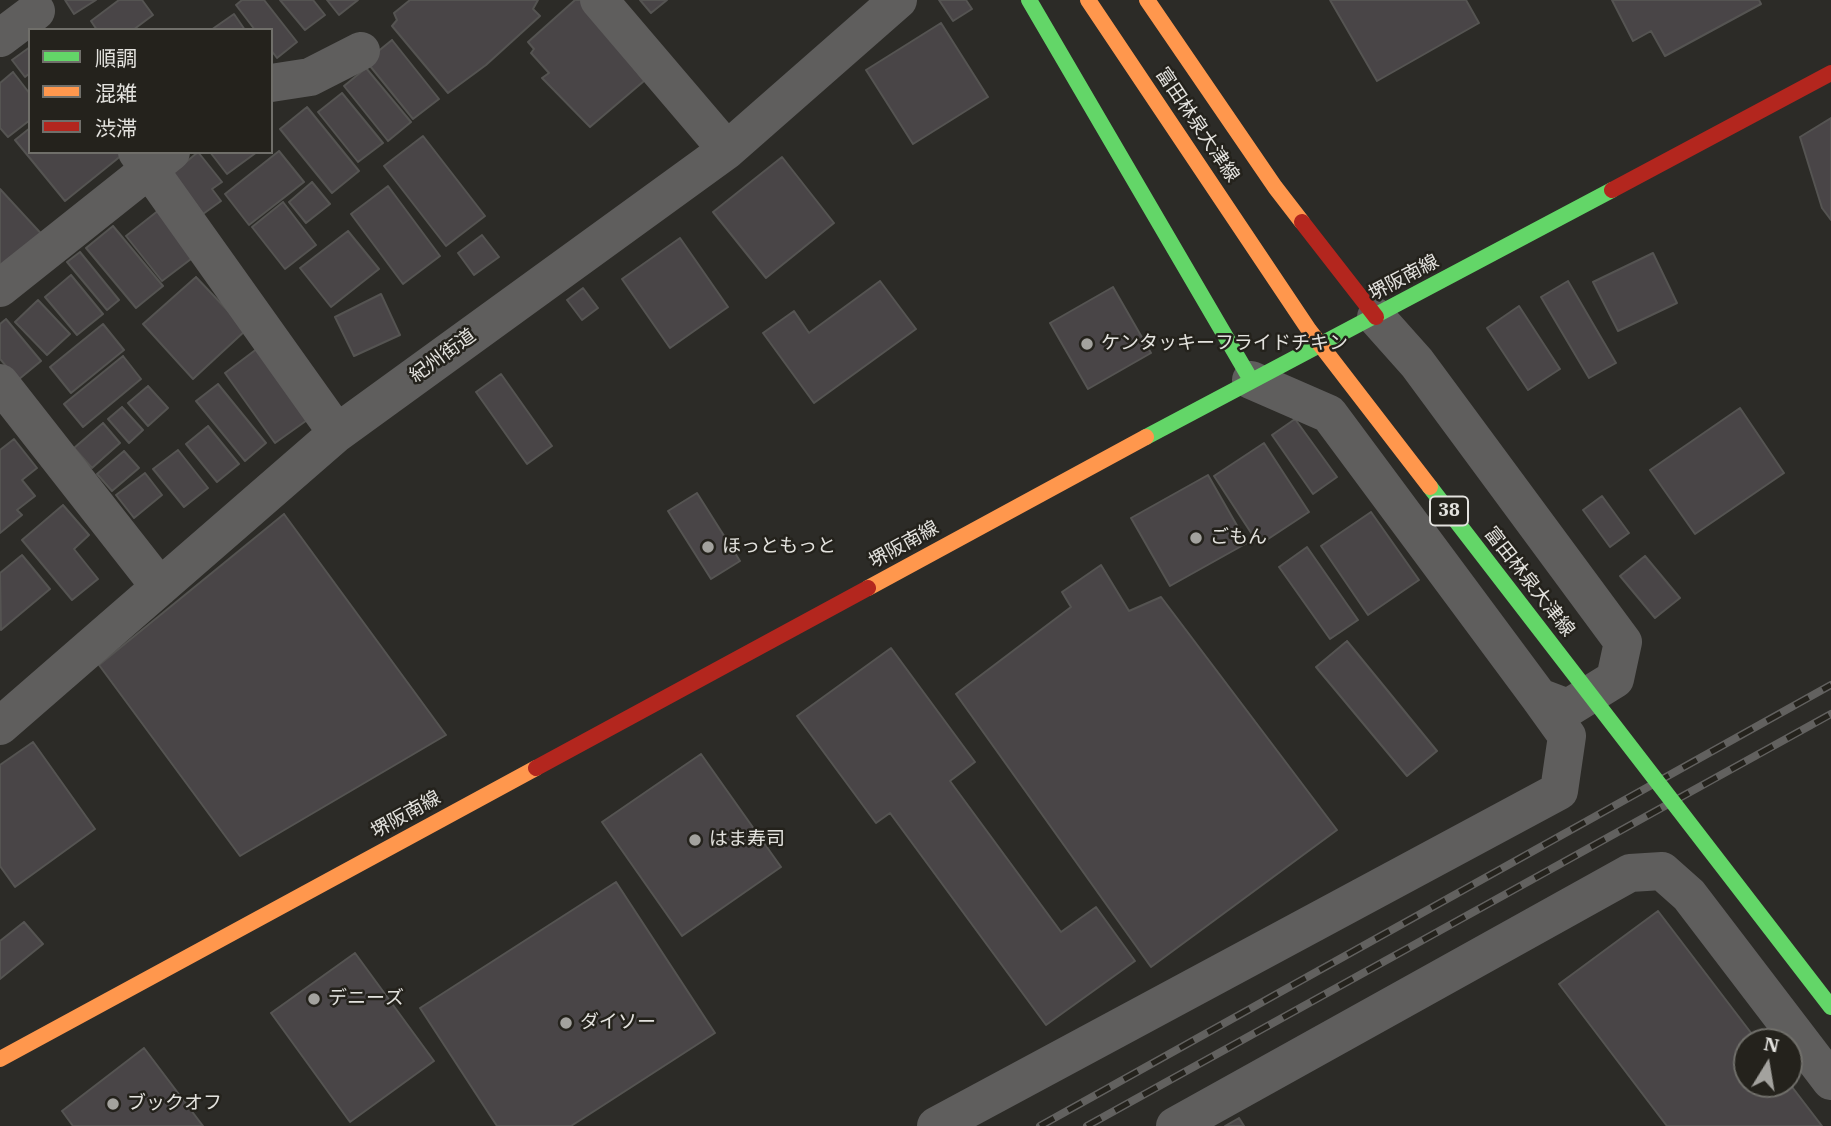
<!DOCTYPE html>
<html>
<head>
<meta charset="utf-8">
<style>
	body { margin:0 }
	#map { position:relative; width:1831px; height:1126px; overflow:hidden; background:#2c2b27; font-family:"IBM Plex Serif","Noto Sans JP",serif }
	canvas { display:block }
	.legend { position:absolute; left:28px; top:28px; width:245px; height:126px; box-sizing:border-box; background:#24221c; border:2px solid #706f6a; margin:0; padding:9px 12px; list-style:none; font-size:21px; color:#e3e2de }
	.legend li { display:flex; align-items:center; gap:14px; height:35px }
	.legend b { width:35px; border:2px solid #706f6a }
	.north { position:absolute; left:1733px; top:1028px; width:70px; height:70px; box-sizing:border-box; background:#24221c; border:2px solid #706f6a; border-radius:50%; rotate:11deg; font-size:19px; font-weight:700; line-height:28px; text-align:center; color:#e3e2de }
	.north::after { content:''; display:block; margin:auto; width:24px; height:32px; background:#a3a29e; clip-path:polygon(50% 0,100% 100%,50% 72%,0 100%) }
</style>
</head>
<body>
<div id="map">
<canvas width="1831" height="1126"></canvas>
<ul class="legend">
<li><b style="height:9px;background:#63d668"></b>順調</li>
<li><b style="height:9px;background:#ff974d"></b>混雑</li>
<li><b style="height:9px;background:#b3261e"></b>渋滞</li>
</ul>
<div class="north">N</div>
</div>
<script>
const ctx = document.querySelector('canvas').getContext('2d');
ctx.lineJoin = 'round';
function paint(path, color) { ctx.fillStyle = color; ctx.fill(path, 'evenodd'); }
const poly = rows => new Path2D(rows.map(r => 'M' + r).join(''));
function trace(path, color, width, dash) { ctx.strokeStyle = color; ctx.lineWidth = width; ctx.lineCap = dash ? 'butt' : 'round'; ctx.setLineDash(dash || []); ctx.stroke(path); }
function write(font, color, halo, rows, align = 'center') {
  ctx.font = font + ' "IBM Plex Serif","Noto Sans JP",serif'; ctx.lineWidth = 5; ctx.setLineDash([]); ctx.textBaseline = 'middle'; ctx.strokeStyle = halo; ctx.fillStyle = color; for (const [text, x, y, turn = 0] of rows) {
    ctx.save(); ctx.translate(x, y); ctx.rotate((+turn || 0) * Math.PI / 180); ctx.textAlign = isNaN(turn) ? turn : align; if (halo) ctx.strokeText(text, 0, 0); ctx.fillText(text, 0, 0); ctx.restore();
  }
}
const building = poly([
	[65,0,96,0,74,14,65,0],
	[119,0,142,0,153,15,133,30,97,30,91,21,119,0],
	[242,0,264,0,297,42,277,58,271,50,271,30,255,30,236,5,242,0],
	[280,0,313,0,325,15,305,30,280,0],
	[327,0,358,0,339,15,327,0],
	[410,0,538,0,533,9,540,16,486,65,448,93,392,26,397,20,394,13,410,0],
	[575,0,581,0,644,81,590,127,542,78,549,73,531,53,534,49,528,42,575,0],
	[640,0,667,0,651,13,640,0],
	[939,0,966,0,972,9,953,21,939,0],
	[1330,0,1466,0,1479,23,1377,81,1330,0],
	[1612,0,1759,0,1761,4,1665,56,1651,31,1633,41,1612,0],
	[234,14,245,30,211,30,234,14],
	[941,23,988,97,913,144,866,70,941,23],
	[392,40,439,99,413,119,366,61,392,40],
	[30,47,30,73,25,77,12,60,30,47],
	[366,68,411,122,388,141,344,86,366,68],
	[13,72,30,94,30,120,8,137,0,128,0,83,13,72],
	[342,93,383,143,358,162,318,112,342,93],
	[307,107,359,171,332,193,280,129,307,107],
	[1831,118,1831,220,1822,208,1800,137,1831,118],
	[30,128,30,152,120,152,122,155,65,201,15,140,30,128],
	[423,136,485,216,446,246,384,166,423,136],
	[279,151,304,182,249,225,225,194,279,151],
	[198,152,222,182,212,189,221,201,203,214,173,173,198,152],
	[210,152,257,152,227,174,210,152],
	[782,157,834,223,766,278,713,212,782,157],
	[312,182,330,204,306,223,289,202,312,182],
	[388,186,440,256,403,284,351,214,388,186],
	[0,189,47,240,0,271,0,189],
	[283,202,316,245,285,269,252,227,283,202],
	[159,210,195,256,162,281,126,236,159,210],
	[113,226,163,286,136,308,86,248,113,226],
	[348,231,379,269,331,307,300,268,348,231],
	[482,235,499,257,474,275,458,253,482,235],
	[680,238,728,307,670,348,622,279,680,238],
	[80,252,119,300,107,310,67,262,80,252],
	[1653,253,1677,303,1618,331,1593,282,1653,253],
	[71,275,103,314,77,335,45,297,71,275],
	[196,277,246,330,193,379,143,324,196,277],
	[880,281,916,329,814,403,763,333,794,311,809,333,880,281],
	[1568,281,1616,363,1589,378,1541,297,1568,281],
	[1113,287,1151,353,1088,389,1050,323,1113,287],
	[583,288,598,308,582,320,567,300,583,288],
	[381,294,400,335,354,356,335,317,381,294],
	[38,300,70,334,47,355,15,322,38,300],
	[1519,306,1560,369,1528,390,1487,328,1519,306],
	[6,319,41,361,18,380,0,359,0,324,6,319],
	[103,324,124,350,71,393,50,367,103,324],
	[258,348,310,418,275,443,225,373,258,348],
	[123,356,141,379,83,427,64,404,123,356],
	[501,374,552,446,527,464,476,392,501,374],
	[218,384,266,443,245,461,196,401,218,384],
	[148,386,168,408,148,426,128,403,148,386],
	[122,407,143,430,129,443,108,419,122,407],
	[1740,408,1784,473,1695,534,1650,470,1740,408],
	[1295,419,1337,477,1313,494,1272,435,1295,419],
	[103,423,120,443,92,468,74,448,103,423],
	[208,426,239,464,217,482,186,444,208,426],
	[14,439,37,468,22,480,35,496,17,510,22,515,0,533,0,450,14,439],
	[1264,443,1309,512,1259,545,1214,476,1264,443],
	[178,450,208,488,184,507,153,469,178,450],
	[124,451,139,468,112,491,97,474,124,451],
	[145,473,162,495,134,518,116,495,145,473],
	[1208,475,1247,543,1170,586,1131,518,1208,475],
	[697,493,740,561,711,579,668,511,697,493],
	[1602,496,1629,533,1610,547,1583,510,1602,496],
	[63,505,89,535,74,549,98,579,72,600,22,540,63,505],
	[1371,512,1419,580,1368,615,1321,546,1371,512],
	[284,514,446,735,240,856,99,665,284,514],
	[1307,547,1358,620,1330,639,1279,567,1307,547],
	[22,555,50,589,1,630,0,573,22,555],
	[1645,556,1680,598,1655,618,1620,576,1645,556],
	[1101,565,1129,611,1161,597,1337,830,1151,967,956,694,1071,607,1062,592,1101,565],
	[1347,641,1437,751,1407,776,1316,667,1347,641],
	[891,648,975,762,950,781,1061,932,1096,907,1135,961,1046,1025,890,813,876,823,797,716,891,648],
	[33,742,95,829,15,887,0,866,0,765,33,742],
	[701,754,781,867,682,936,602,822,701,754],
	[616,882,715,1033,571,1126,497,1126,420,1008,616,882],
	[1658,911,1758,1042,1747,1042,1747,1084,1789,1083,1822,1126,1667,1126,1559,984,1658,911],
	[24,922,43,944,0,979,0,941,24,922],
	[355,953,434,1061,350,1122,271,1013,355,953],
	[144,1048,203,1126,73,1126,62,1111,144,1048],
	[1239,1118,1244,1126,1225,1126,1239,1118]
]);
paint(building, '#494547');
trace(building, '#555452', 2);
trace(poly([
	[599,0,727,150],
	[0,38,36,11],
	[271,83,310,77,361,51],
	[137,152,337,433],
	[0,288,171,152],
	[1251,380,1329,414,1539,697,1568,708,1615,679,1623,642,1417,363,1376,317],
	[0,383,160,587],
	[0,726,337,433,727,150,898,0],
	[936,1126,1559,791,1567,736,1539,697],
	[1175,1126,1630,873,1662,871,1689,895,1831,1081]
]), '#5f5e5d', 38);
trace(poly([
	[1029,0,1251,380],
	[1146,437,1612,190]
]), '#63d668', 16);
trace(poly([
	[1147,0,1275,187,1302,222],
	[868,588,1146,437],
	[0,1059,536,768]
]), '#ff974d', 16);
trace(poly([
	[1612,190,1831,73],
	[1302,222,1376,317],
	[536,768,868,588]
]), '#b3261e', 16);
const rail = poly([
	[1040,1126,1831,685],
	[1087,1126,1831,714]
]);
trace(rail, '#62615f', 8);
trace(rail, '#24221c', 5, [16]);
trace(poly([
	[1430,487,1831,1007]
]), '#63d668', 16);
trace(poly([
	[1088,0,1309,330,1430,487]
]), '#ff974d', 16);
for (const [x, y, r, color] of [
	[1087,344,7,"#a3a29e"],
	[1196,538,7,"#a3a29e"],
	[708,547,7,"#a3a29e"],
	[695,840,7,"#a3a29e"],
	[314,999,7,"#a3a29e"],
	[566,1023,7,"#a3a29e"],
	[113,1104,7,"#a3a29e"]
]) { const dot = new Path2D(); dot.arc(x, y, r, 0, 2 * Math.PI); ctx.fillStyle = color; ctx.fill(dot); trace(dot, '#24221c', 2.5); }
for (const [x, y, w] of [
	[1449,511,38]
]) { const box = new Path2D(); box.roundRect(x - w / 2, y - 14.5, w, 29, 5); ctx.fillStyle = '#24221c'; ctx.fill(box); trace(box, '#e3e2de', 2); }
write('bold 18px', '#e3e2de', null, [
	["38",1449,511]
]);
write('19px', '#e3e2de', '#24221c', [
	["富田林泉大津線",1197,125,56],
	["堺阪南線",1404,278,-28],
	["紀州街道",443,356,-36],
	["堺阪南線",904,545,-29],
	["富田林泉大津線",1529,582,52],
	["堺阪南線",406,815,-29]
]);
write('19px', '#e3e2de', '#24221c', [
	["ケンタッキーフライドチキン",1101,344],
	["ごもん",1210,538],
	["ほっともっと",722,547],
	["はま寿司",709,840],
	["デニーズ",328,999],
	["ダイソー",580,1023],
	["ブックオフ",127,1104]
], 'left');
</script>
</body>
</html>
